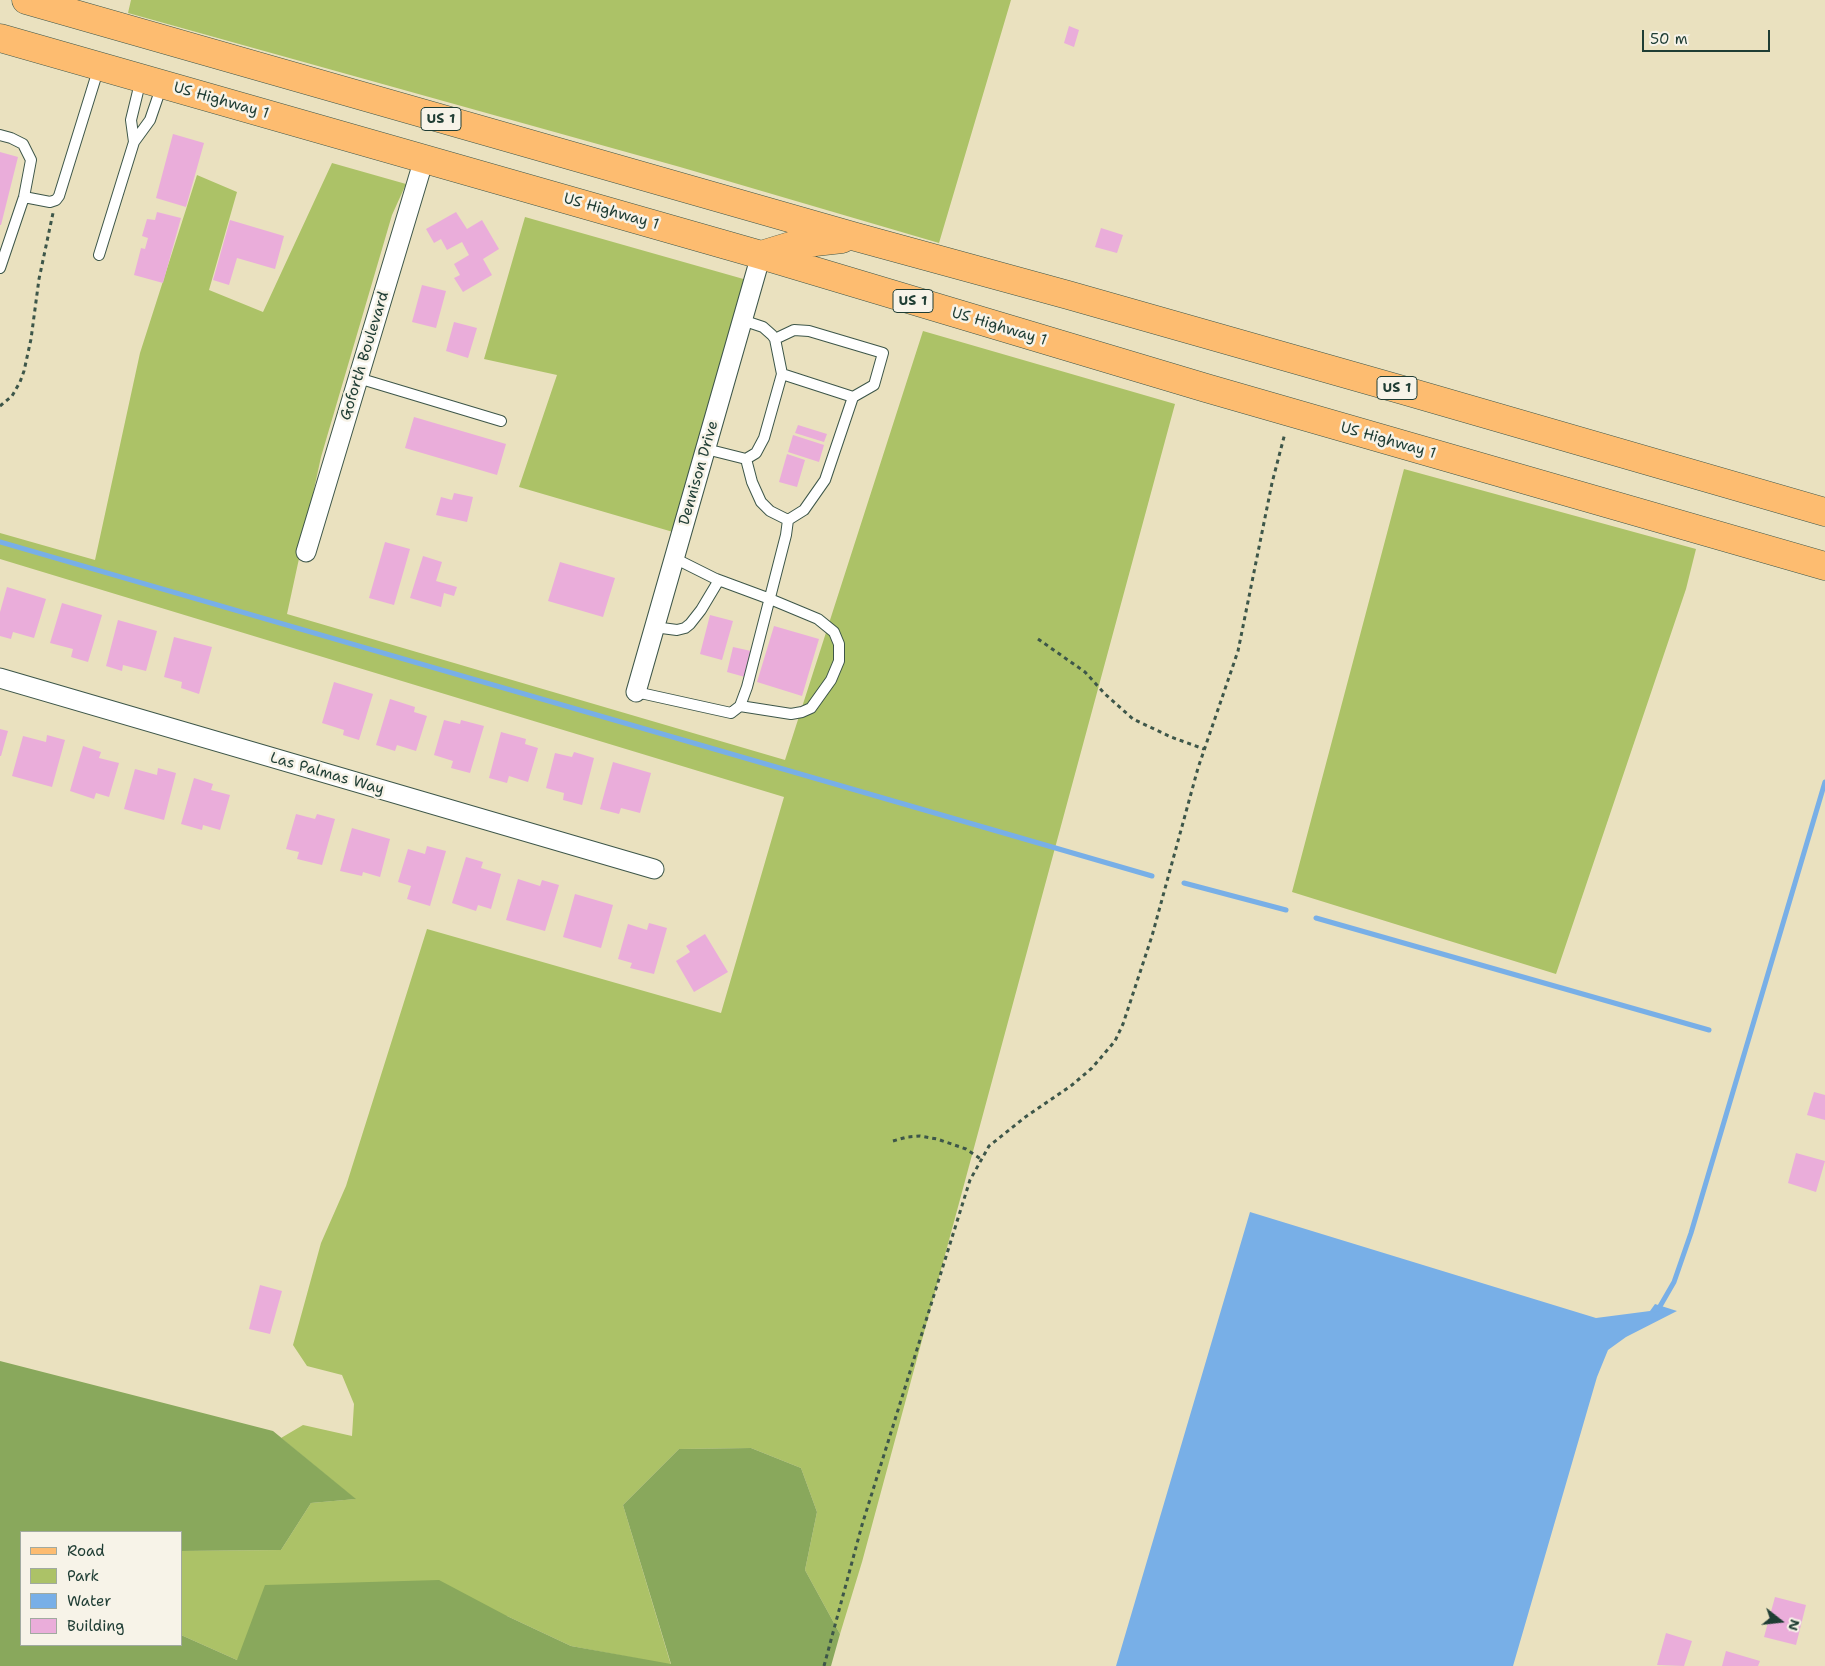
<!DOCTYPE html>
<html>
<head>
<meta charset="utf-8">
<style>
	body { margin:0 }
	#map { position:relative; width:1825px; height:1666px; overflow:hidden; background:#eae1bf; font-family:"Shantell Sans",sans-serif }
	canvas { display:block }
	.legend { position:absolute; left:20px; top:1531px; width:162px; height:115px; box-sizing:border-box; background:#f7f3e8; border:1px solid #a1aaa0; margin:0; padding:6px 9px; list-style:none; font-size:15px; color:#1f3d34 }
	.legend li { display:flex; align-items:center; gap:10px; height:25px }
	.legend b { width:25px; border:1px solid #a1aaa0 }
	.north { position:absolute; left:1755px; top:1596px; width:50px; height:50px; -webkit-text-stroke:4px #f7f3e8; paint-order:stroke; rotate:106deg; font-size:14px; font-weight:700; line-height:20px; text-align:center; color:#1f3d34 }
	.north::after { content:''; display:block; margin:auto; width:18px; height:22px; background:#1f3d34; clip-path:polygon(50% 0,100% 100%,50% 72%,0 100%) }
	.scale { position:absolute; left:1642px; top:30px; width:128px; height:22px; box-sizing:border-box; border:2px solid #1f3d34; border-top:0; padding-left:6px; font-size:15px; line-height:18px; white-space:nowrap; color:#1f3d34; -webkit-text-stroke:4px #f7f3e8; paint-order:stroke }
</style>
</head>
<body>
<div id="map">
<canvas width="1825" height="1666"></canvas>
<ul class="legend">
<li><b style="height:6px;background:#fdbc70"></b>Road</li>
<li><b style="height:14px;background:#acc267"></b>Park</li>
<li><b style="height:14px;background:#78afe7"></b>Water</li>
<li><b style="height:14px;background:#eaadda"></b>Building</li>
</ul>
<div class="north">N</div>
<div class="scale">50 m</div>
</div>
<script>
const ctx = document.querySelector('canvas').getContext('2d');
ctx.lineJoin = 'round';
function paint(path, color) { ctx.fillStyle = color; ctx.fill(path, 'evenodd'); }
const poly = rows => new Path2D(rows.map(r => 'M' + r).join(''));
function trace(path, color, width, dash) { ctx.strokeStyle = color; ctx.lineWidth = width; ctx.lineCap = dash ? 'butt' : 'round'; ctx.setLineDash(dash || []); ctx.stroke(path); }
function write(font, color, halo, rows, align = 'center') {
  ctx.font = font + ' "Shantell Sans",sans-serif'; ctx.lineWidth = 5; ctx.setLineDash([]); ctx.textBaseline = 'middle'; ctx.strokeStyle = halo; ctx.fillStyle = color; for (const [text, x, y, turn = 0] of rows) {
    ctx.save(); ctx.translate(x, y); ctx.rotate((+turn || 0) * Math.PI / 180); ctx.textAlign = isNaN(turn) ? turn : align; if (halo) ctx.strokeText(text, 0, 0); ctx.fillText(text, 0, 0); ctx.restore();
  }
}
paint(poly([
	[131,0,1011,0,939,243,680,167,128,13],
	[332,163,406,184,392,215,321,457,287,614,785,760,923,331,1175,404,862,1562,840,1634,805,1570,817,1512,801,1468,751,1448,679,1449,623,1505,671,1665,571,1646,507,1616,237,1660,181,1635,181,1551,281,1550,311,1503,355,1499,281,1438,303,1425,352,1436,354,1404,342,1375,307,1366,293,1345,321,1243,346,1186,427,929,721,1013,784,797,0,559,0,533,95,560,140,353,197,175,237,192,209,290,263,312],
	[525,217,747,280,673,532,519,487,557,375,484,359],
	[1404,469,1696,549,1686,589,1556,974,1292,892]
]), '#acc267');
paint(poly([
	[0,1361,273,1431,356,1499,311,1503,281,1550,181,1551,181,1532,21,1532,21,1645,181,1645,181,1635,237,1660,265,1585,439,1580,507,1616,571,1646,671,1664,623,1505,679,1449,751,1448,801,1468,817,1512,805,1570,840,1634,831,1666,0,1666]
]), '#89a85c');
paint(poly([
	[1250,1212,1596,1318,1650,1311,1655,1304,1677,1311,1626,1337,1608,1350,1597,1377,1513,1666,1116,1666]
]), '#78afe7');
trace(poly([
	[0,542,1152,876],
	[1184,883,1286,910],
	[1316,918,1709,1030],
	[1655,1310,1659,1308,1674,1282,1691,1233,1825,782]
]), '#78afe7', 5);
paint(poly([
	[1069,26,1079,30,1074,47,1064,43],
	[173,134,204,143,186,207,156,198],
	[0,152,18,157,1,225,0,225],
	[157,212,181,218,163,283,134,275,141,248,145,249,148,238,142,236,147,219,155,220],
	[456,212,467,229,482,220,499,249,483,259,492,275,463,292,454,278,460,275,454,264,469,255,462,242,447,250,441,239,434,243,426,229],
	[230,220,284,236,275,269,237,258,229,285,213,280],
	[1101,228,1123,235,1117,253,1095,247],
	[422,285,446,291,436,328,412,322],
	[454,322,477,328,468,358,446,351],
	[414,417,506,444,497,475,405,448],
	[798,425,827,434,824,442,795,433],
	[793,435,824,445,819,462,788,452],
	[787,454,805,460,797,487,779,482],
	[454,493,473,497,467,522,436,515,441,497,452,500],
	[385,542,410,549,394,605,369,598],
	[423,556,442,562,436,581,457,587,454,596,444,593,441,607,410,598],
	[560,562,615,578,603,617,548,601],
	[7,587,46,599,34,638,13,632,11,639,0,636,0,612],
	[62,603,102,615,88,662,71,657,73,649,50,643],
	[710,615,733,621,722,660,700,654],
	[118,620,157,631,146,671,123,665,122,671,106,666],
	[774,626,819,639,802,696,757,682],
	[174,637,212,647,199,694,181,688,182,682,164,677],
	[733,647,751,651,745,677,727,672],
	[334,682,373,694,359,740,343,735,344,730,322,723],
	[390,699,415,707,414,712,427,716,416,751,397,745,395,751,376,745],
	[444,720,460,724,461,720,484,726,470,773,451,768,453,761,434,755],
	[0,729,8,731,1,756,0,756],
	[501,732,526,739,525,744,538,748,528,782,509,776,507,783,489,778],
	[47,735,65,740,52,787,12,776,23,736,46,742],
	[83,746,101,752,99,758,119,763,109,797,96,793,94,799,70,791],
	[574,752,594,758,582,805,563,800,564,793,546,788,555,753,572,757],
	[613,762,651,773,640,813,621,808,619,814,600,809],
	[158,768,176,773,164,820,124,809,135,769,157,775],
	[194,778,213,784,211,790,230,795,220,830,203,825,202,830,181,824],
	[296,814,315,819,317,814,335,819,322,865,297,859,299,852,286,849],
	[352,828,390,839,380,877,363,872,362,876,340,871],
	[427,846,446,851,430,906,407,899,411,886,398,882,408,849,425,854],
	[466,857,483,862,481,868,501,874,491,909,478,905,476,911,452,903],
	[518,879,540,886,542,880,559,885,545,931,506,920],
	[575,894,613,905,601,948,563,937],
	[649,923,667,928,654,974,630,968,632,963,618,959,628,924,647,930],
	[705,934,728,972,694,992,676,961,690,952,686,946],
	[1814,1092,1825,1095,1825,1120,1807,1115],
	[1796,1153,1825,1161,1816,1192,1788,1183],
	[260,1285,282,1291,270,1334,249,1329],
	[1775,1597,1806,1605,1796,1645,1764,1637],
	[1666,1633,1692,1641,1684,1666,1657,1665],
	[1726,1651,1760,1661,1758,1666,1722,1666]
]), '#eaadda');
const service = poly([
	[0,135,11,138,23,144,31,160,24,197,0,268],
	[134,142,131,120,141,79],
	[24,197,50,202,56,200,59,196,99,67],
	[99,255,134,142,150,120,162,85],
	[775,339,794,330,809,331,883,353,874,385,853,397],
	[358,378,501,421],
	[706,449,746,459,756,453,764,438,782,374],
	[746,459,752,482,761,502,770,511,788,520],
	[674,558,716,579,770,599,818,619,834,632,839,644,839,661,831,680,811,708,802,712,791,714,740,706],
	[654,627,677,630,685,628,690,624,701,610,719,580],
	[636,692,731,713,740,706,747,687,786,535,788,520,804,510,825,480,853,397,782,374,775,339,772,335,763,327,742,320]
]);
const minor = poly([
	[306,552,424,159],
	[0,678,654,869],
	[636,692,761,255]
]);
const primary = poly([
	[26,0,856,237,1068,295,1406,391,1825,512],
	[0,38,761,255,1206,388,1825,566],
	[761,255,797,244,842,239]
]);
trace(service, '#3d5649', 12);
trace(minor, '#3d5649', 21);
trace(primary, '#3d5649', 29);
trace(poly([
	[0,406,12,396,20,382,24,371,31,339,39,279,53,213],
	[1038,639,1085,672,1105,694,1133,719,1171,737,1204,749],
	[893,1141,907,1137,920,1136,937,1139,966,1149,981,1159],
	[824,1666,862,1525,970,1180,989,1146,1024,1118,1072,1085,1092,1068,1115,1041,1123,1024,1152,936,1198,768,1238,651,1272,483,1285,433]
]), '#3d5649', 3, [4, 4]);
trace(service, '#fff', 10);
trace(minor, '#fff', 19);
trace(primary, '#fdbc70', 28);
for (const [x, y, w] of [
	[441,119,40],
	[913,301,40],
	[1397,388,40]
]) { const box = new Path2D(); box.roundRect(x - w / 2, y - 11.5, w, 23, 4); ctx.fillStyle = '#f7f3e8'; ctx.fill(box); trace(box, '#1f3d34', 1); }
write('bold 14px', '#1f3d34', null, [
	["US 1",441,119],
	["US 1",913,301],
	["US 1",1397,388]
]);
write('15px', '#1f3d34', '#f7f3e8', [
	["US Highway 1",221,101,16],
	["US Highway 1",611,212,16],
	["US Highway 1",999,327,17],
	["Goforth Boulevard",365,356,-73],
	["US Highway 1",1388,441,16],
	["Dennison Drive",699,473,-74],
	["Las Palmas Way",327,774,16]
]);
</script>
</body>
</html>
